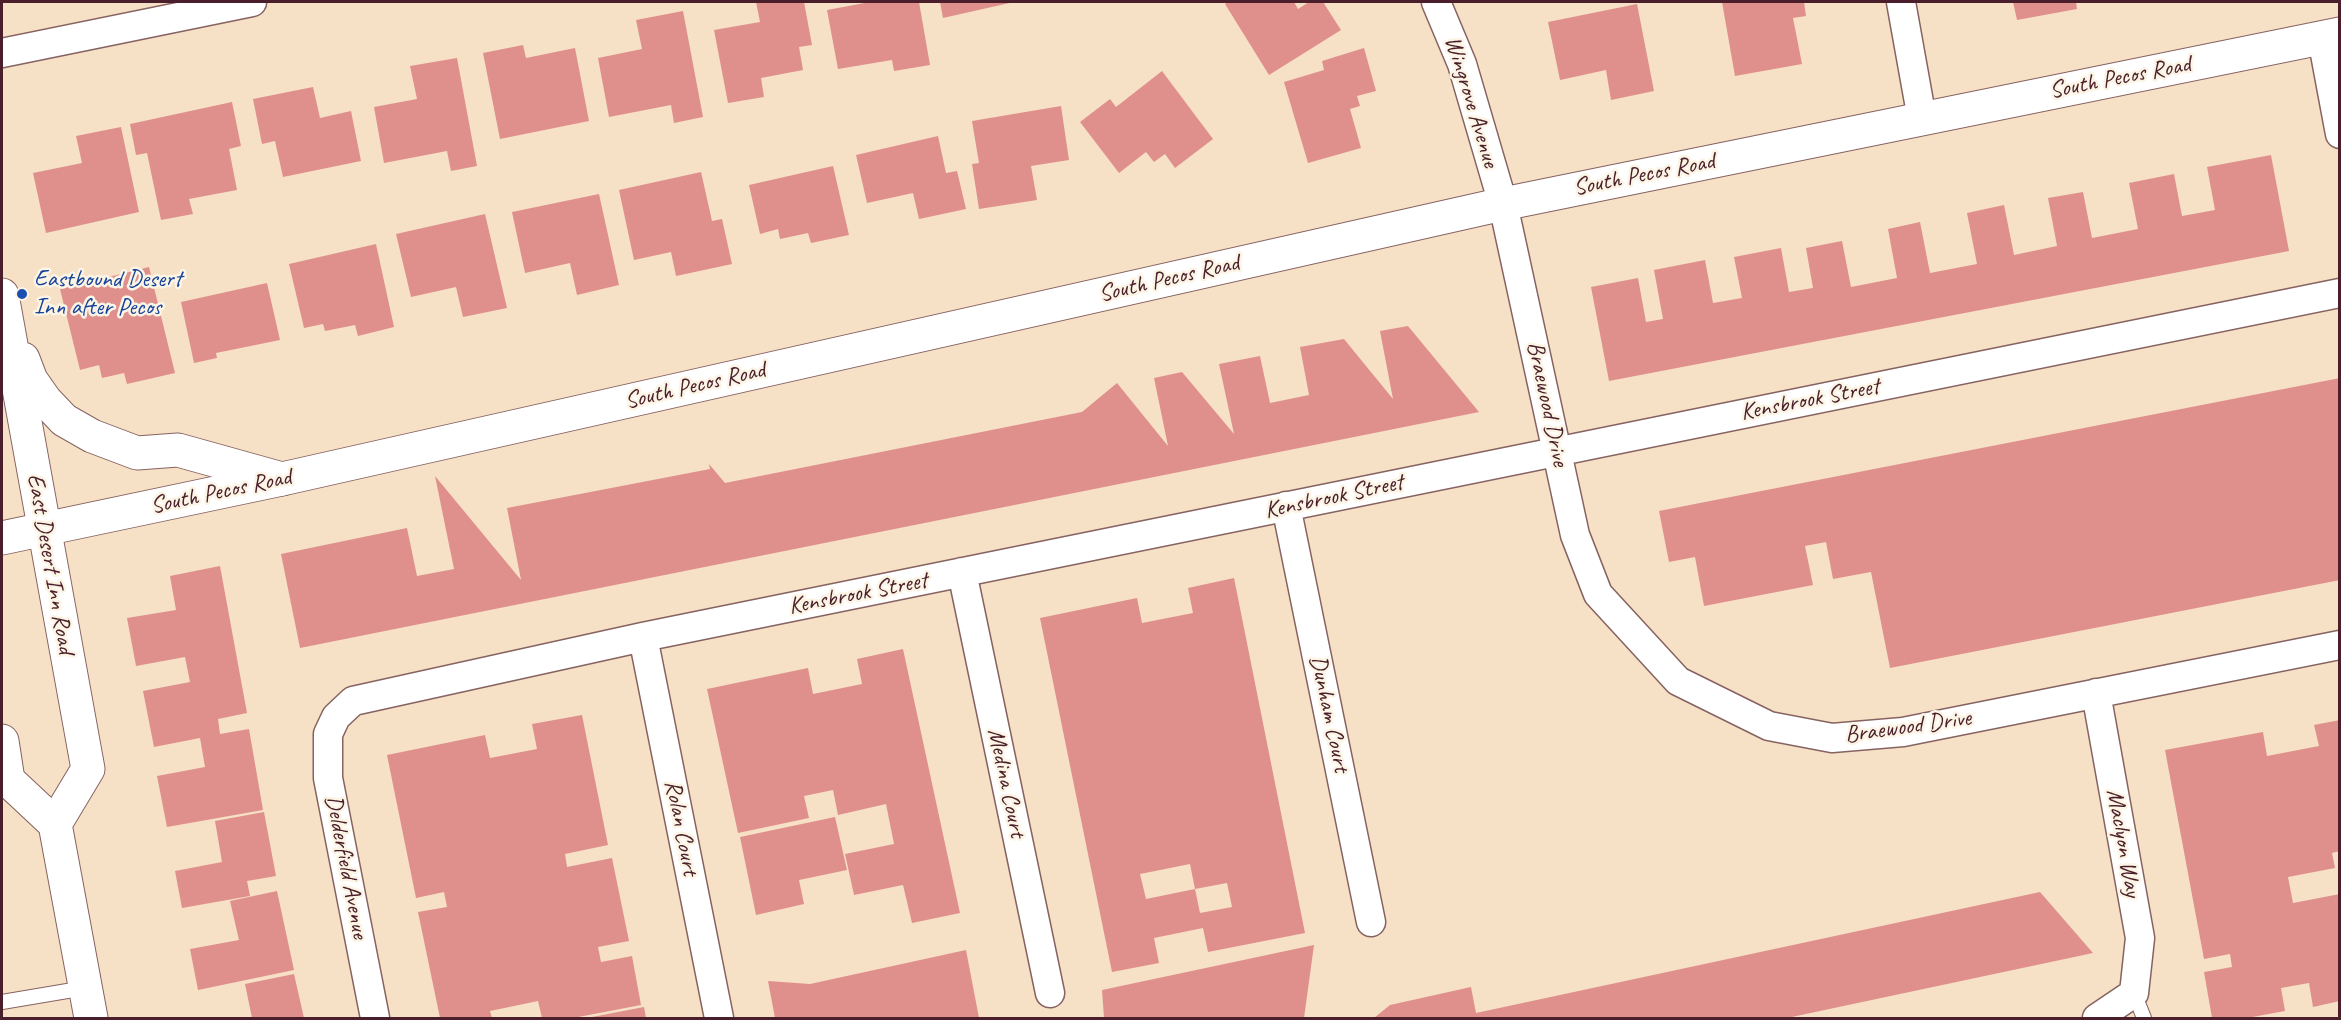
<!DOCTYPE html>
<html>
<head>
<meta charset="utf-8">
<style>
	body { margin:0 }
	#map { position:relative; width:2341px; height:1020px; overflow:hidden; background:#f6e0c6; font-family:Caveat,sans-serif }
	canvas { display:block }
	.frame { position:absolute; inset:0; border:3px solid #4a1f2b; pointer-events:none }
</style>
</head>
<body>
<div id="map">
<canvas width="2341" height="1020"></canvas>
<div class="frame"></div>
</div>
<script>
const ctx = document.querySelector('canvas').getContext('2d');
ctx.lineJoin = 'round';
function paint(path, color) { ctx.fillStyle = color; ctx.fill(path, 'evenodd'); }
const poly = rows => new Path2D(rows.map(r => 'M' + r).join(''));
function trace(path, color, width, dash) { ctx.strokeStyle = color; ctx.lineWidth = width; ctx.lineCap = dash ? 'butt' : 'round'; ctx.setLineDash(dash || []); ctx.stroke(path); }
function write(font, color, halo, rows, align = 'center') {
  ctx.font = font + ' Caveat,sans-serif'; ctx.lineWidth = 5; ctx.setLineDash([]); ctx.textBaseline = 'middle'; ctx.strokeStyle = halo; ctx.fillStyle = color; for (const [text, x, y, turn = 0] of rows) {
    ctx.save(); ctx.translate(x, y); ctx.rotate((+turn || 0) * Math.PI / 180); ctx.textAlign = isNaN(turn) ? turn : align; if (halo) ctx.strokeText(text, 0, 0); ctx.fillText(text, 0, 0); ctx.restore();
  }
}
paint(poly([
	[756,2,804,2,812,45,799,47,803,70,761,78,764,97,728,103,714,30,760,22],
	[870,2,919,2,930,65,894,71,892,60,838,69,827,10],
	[940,2,1014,2,943,18],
	[1228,2,1294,2,1298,9,1309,2,1323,2,1341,30,1269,75,1225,4],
	[1722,2,1804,2,1806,16,1793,18,1802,64,1735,76],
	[2013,2,2076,2,2077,9,2017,20],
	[1637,4,1654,91,1611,100,1606,70,1560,80,1548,22],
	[683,11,703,117,674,123,671,105,609,117,598,58,642,49,636,20],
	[523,45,526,58,575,48,589,121,500,139,483,53],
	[1364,48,1376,91,1357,96,1360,106,1350,109,1361,148,1308,163,1284,82,1324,70,1322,61],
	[457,58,477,166,451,171,447,151,384,163,374,107,417,99,410,66],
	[1162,71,1213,139,1175,168,1165,154,1154,162,1146,152,1119,173,1080,122,1110,99,1116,107],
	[313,87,320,118,351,111,361,161,283,177,275,141,262,144,253,99],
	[232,102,241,146,229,149,237,190,189,199,193,214,161,220,147,153,136,155,130,124],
	[1061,106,1069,160,1031,166,1037,200,979,209,972,164,979,163,972,121],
	[121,127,139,212,46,233,33,173,82,163,76,136],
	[938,136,946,173,957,171,966,209,919,219,913,193,867,203,856,155],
	[2271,155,2289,251,1609,381,1591,287,1638,278,1646,322,1663,319,1654,270,1705,260,1713,303,1742,298,1734,257,1781,248,1789,292,1813,288,1806,248,1842,241,1851,287,1897,278,1888,229,1920,222,1930,273,1977,264,1967,213,2004,205,2014,255,2057,246,2048,198,2083,192,2092,238,2138,229,2129,183,2174,174,2182,216,2215,210,2207,167],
	[833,166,849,235,811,243,808,233,780,239,778,229,760,234,749,185],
	[701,172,712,221,722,219,732,264,676,276,671,252,634,260,619,190],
	[599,194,619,285,577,295,570,263,525,273,512,212],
	[485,214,507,308,463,317,456,287,411,297,396,234],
	[376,244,394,327,358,336,355,325,325,331,323,324,304,328,289,264],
	[149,267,175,373,127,384,124,373,102,378,99,365,80,370,60,289],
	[267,283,280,340,216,353,217,358,194,363,181,302],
	[1408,326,1479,412,300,648,281,554,407,528,417,576,454,569,435,476,521,580,507,508,710,469,709,464,725,483,1082,412,1117,383,1168,446,1154,378,1182,372,1234,434,1219,364,1260,356,1270,403,1309,395,1300,347,1344,339,1393,399,1380,331],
	[2340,378,2340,580,1890,668,1871,572,1833,579,1826,542,1805,546,1813,585,1704,606,1695,557,1669,562,1659,511],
	[220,566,247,713,218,719,220,734,249,729,263,810,167,827,157,776,205,767,200,738,154,747,143,691,190,682,185,657,136,666,127,618,176,610,170,576],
	[1234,578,1305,933,1208,952,1203,928,1154,938,1159,963,1112,972,1040,618,1137,598,1142,623,1193,613,1188,588],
	[1190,864,1195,889,1227,883,1232,907,1200,913,1195,889,1146,899,1140,874],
	[903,649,960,913,912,923,903,885,854,895,845,854,894,844,886,804,838,815,833,790,804,796,809,818,738,833,707,689,808,668,813,694,862,684,857,659],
	[582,715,608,845,565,854,567,867,612,858,629,941,598,947,601,962,632,956,641,1005,573,1018,542,1018,538,1001,490,1011,492,1018,440,1018,418,912,447,907,444,892,416,898,387,755,485,735,490,758,537,749,532,724],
	[2340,720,2340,851,2332,853,2335,868,2288,877,2293,903,2340,894,2340,1001,2313,1007,2309,983,2281,988,2285,1011,2247,1018,2212,1018,2204,972,2232,967,2230,954,2204,959,2165,750,2263,732,2267,756,2319,746,2314,725],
	[264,812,276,876,247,881,250,896,182,908,175,871,222,862,215,821],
	[835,817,847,870,799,880,804,904,756,915,740,837],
	[277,891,294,970,198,990,190,949,239,940,230,901],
	[2040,892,2093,953,1787,1018,1374,1018,1390,1005,1471,987,1476,1013],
	[1314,945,1304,1018,1104,1018,1102,990],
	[966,950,979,1018,775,1018,768,981,810,984],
	[294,974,304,1018,252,1018,245,984],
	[644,1007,646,1018,592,1018,592,1017]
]), '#e0908c');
const lane = poly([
	[2134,993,2144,1018],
	[2,1002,85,988]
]);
const street = poly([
	[1436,2,1462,64,1503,204,1575,535,1598,594,1678,681,1769,726,1832,738,1903,732,2340,645],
	[1901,2,1922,119],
	[2322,38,2340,134],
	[2,53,252,2],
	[1286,506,1371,922],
	[962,572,1050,993],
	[643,637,719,1018],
	[2096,693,2140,938,2134,993,2097,1018],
	[375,1018,328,778,328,734,336,717,353,701,643,637,2340,293]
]);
const secondary = poly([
	[2,538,282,479,1503,204,2340,34]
]);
const primary = poly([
	[2,295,88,769,55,824],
	[23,359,31,380,45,400,64,420,92,436,137,453,178,450,282,479],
	[2,741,8,780,55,824,91,1018]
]);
trace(lane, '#866361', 16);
trace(street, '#866361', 31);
trace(secondary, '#866361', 35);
trace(primary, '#866361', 35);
trace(lane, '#fff', 14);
trace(street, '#fff', 28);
trace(secondary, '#fff', 33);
trace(primary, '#fff', 33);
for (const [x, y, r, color] of [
	[22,294,6,"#1a4fb4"]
]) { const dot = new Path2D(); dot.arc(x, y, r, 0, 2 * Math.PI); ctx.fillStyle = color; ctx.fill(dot); trace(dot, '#fcf5e5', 2); }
write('24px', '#4a1f2b', '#fcf5e5', [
	["South Pecos Road",2120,78,-11],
	["Wingrove Avenue",1471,102,73],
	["South Pecos Road",1644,175,-11],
	["South Pecos Road",1169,279,-13],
	["South Pecos Road",695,386,-13],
	["Kensbrook Street",1810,400,-11],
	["Braewood Drive",1547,404,78],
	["South Pecos Road",221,492,-12],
	["Kensbrook Street",1334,497,-12],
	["East Desert Inn Road",50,564,80],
	["Kensbrook Street",858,594,-11],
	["Dunham Court",1329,714,78],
	["Braewood Drive",1908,727,-8],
	["Medina Court",1006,783,78],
	["Rolan Court",681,828,79],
	["Maclyon Way",2123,843,80],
	["Delderfield Avenue",346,867,79]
]);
write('24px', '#164399', '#fcf5e5', [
	["Eastbound Desert",34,280],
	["Inn after Pecos",34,308]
], 'left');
</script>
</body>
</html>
